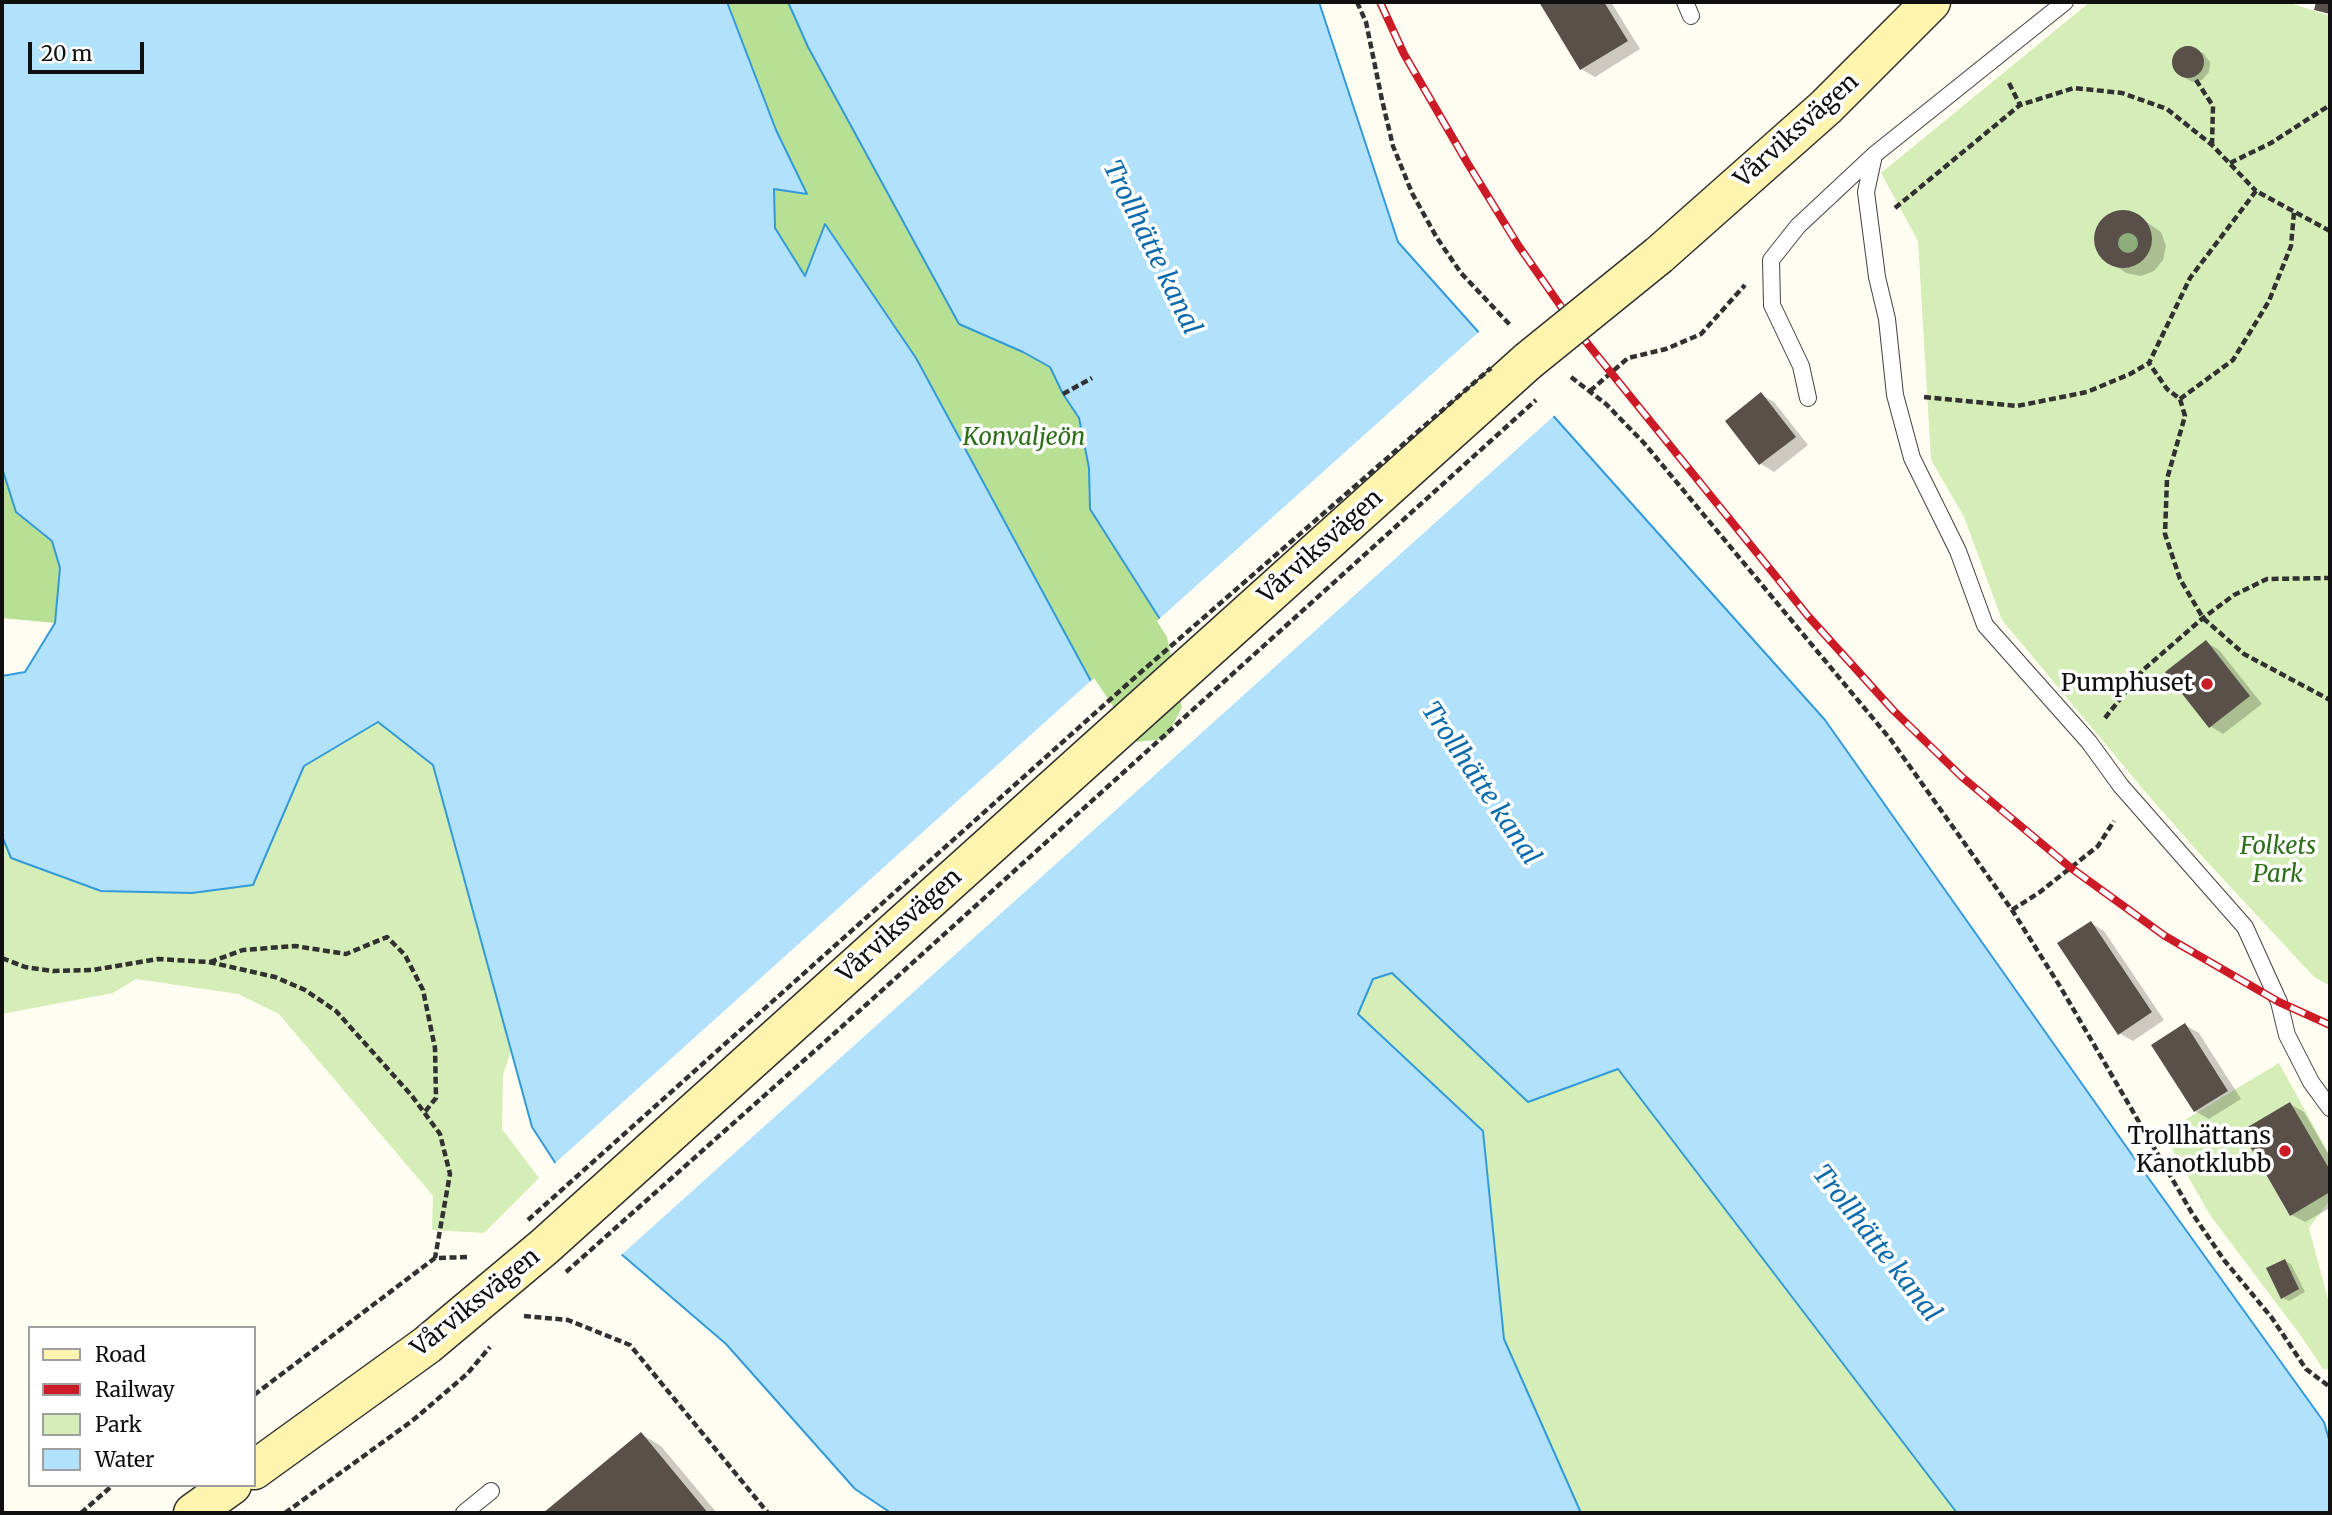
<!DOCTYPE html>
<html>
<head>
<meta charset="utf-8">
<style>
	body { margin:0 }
	#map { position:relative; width:2332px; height:1515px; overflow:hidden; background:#fffcf2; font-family:Merriweather,serif }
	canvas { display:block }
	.frame { position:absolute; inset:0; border:4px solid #0f0f0f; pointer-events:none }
	.legend { position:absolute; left:28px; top:1326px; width:228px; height:161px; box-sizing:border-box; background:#fff; border:2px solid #9f9f9f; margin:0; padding:9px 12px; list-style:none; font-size:21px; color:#0f0f0f }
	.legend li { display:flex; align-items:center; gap:14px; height:35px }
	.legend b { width:35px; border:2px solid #9f9f9f }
	.scale { position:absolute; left:28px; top:42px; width:116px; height:32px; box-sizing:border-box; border:4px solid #0f0f0f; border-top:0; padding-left:9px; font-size:21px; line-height:24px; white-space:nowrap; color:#0f0f0f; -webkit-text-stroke:5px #fff; paint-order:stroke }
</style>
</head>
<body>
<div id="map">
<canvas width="2332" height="1515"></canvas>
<div class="frame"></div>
<ul class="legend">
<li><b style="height:9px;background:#fff4ad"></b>Road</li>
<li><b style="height:9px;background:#cc1a27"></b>Railway</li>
<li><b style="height:19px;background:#d5eeb7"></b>Park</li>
<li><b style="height:19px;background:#b1e1fb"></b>Water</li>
</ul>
<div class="scale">20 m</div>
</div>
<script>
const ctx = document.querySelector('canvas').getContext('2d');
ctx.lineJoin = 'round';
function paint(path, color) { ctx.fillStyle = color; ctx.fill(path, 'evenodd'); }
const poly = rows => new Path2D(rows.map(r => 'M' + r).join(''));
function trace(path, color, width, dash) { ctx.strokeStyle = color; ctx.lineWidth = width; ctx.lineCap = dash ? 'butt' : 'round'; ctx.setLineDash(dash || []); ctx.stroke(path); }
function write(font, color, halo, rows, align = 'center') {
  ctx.font = font + ' Merriweather,serif'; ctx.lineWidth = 7; ctx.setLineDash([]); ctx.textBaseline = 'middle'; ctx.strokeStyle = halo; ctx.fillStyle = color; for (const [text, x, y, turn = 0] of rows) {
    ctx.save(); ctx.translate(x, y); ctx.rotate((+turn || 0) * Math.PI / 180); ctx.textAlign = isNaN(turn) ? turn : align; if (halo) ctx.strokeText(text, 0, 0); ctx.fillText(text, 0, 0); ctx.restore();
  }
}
paint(poly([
	[2090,2,2287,2,2330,16,2330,986,2314,977,2200,854,2148,795,2002,620,1964,517,1931,460,1918,241,1881,173],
	[378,722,433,765,511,1050,503,1075,502,1129,539,1178,484,1233,432,1230,433,1196,279,1014,238,994,136,979,113,993,2,1014,2,836,11,858,252,885,304,766],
	[1392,973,1528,1102,1618,1069,1957,1513,1581,1513,1504,1339,1483,1131,1358,1014,1373,979],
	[2279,1063,2330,1156,2330,1170,2290,1102,2241,1132,2290,1216,2330,1192,2330,1200,2309,1228,2330,1307,2330,1369,2323,1369,2301,1336,2210,1215,2163,1133]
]), '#d5eeb7');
paint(poly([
	[727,2,788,2,808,47,1023,352,1050,367,1063,394,1079,418,1089,468,1090,509,1170,636,1186,708,1168,742,1135,746,1092,683,916,358,826,225,805,277,775,228,773,188,806,193,776,130],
	[2,468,16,512,52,541,60,568,55,623,2,618]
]), '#b8e095');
const water = poly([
	[2,2,727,2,776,130,807,194,774,189,775,228,805,276,825,224,916,358,1092,683,1136,746,1168,742,1186,708,1170,635,1090,509,1089,468,1079,418,1063,394,1050,367,1023,352,959,324,808,47,788,2,1319,2,1398,242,1825,720,2147,1176,2324,1422,2330,1443,2330,1513,1957,1513,1618,1069,1528,1102,1392,973,1373,979,1358,1014,1483,1131,1504,1339,1581,1513,891,1513,855,1489,726,1344,606,1241,532,1127,433,765,378,722,304,766,253,885,192,893,101,891,11,858,2,836,2,676,25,672,55,623,60,568,52,541,16,512,2,468,2,2]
]);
paint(water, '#b1e1fb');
trace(water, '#329ad9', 2);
paint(poly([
	[1481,330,1556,414,619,1257,603,1243,553,1165,1094,678,1137,742,1166,739,1182,707,1167,637,1157,621]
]), '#fffcf2');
paint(poly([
	[1541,2,1611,2,1640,49,1595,77,1581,69],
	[2185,47,2203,53,2210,62,2209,72,2202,80,2192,82,2176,72,2172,62,2176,53],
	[2120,212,2135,214,2161,232,2166,246,2163,260,2154,271,2141,276,2126,273,2100,255,2095,242,2098,228,2107,217],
	[1761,395,1774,402,1808,445,1774,472,1761,464,1727,422],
	[2206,642,2219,650,2262,704,2223,734,2210,726],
	[2091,923,2104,931,2164,1020,2133,1041,2119,1033],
	[2185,1025,2199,1033,2241,1099,2209,1119,2195,1111],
	[2290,1104,2304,1112,2330,1157,2330,1208,2305,1222,2292,1215],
	[2285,1261,2291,1264,2305,1292,2289,1301,2283,1298],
	[641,1434,661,1446,717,1513,545,1513]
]), '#0003');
paint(poly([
	[1539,2,1604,2,1628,41,1580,70],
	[2316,2,2330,2,2330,14,2314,10],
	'2172 62a16 16 0 1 1 32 0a16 16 0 1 1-32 0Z',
	'2094 239a29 29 0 1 1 58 0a29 29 0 1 1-58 0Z',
	[1761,392,1796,437,1759,465,1725,421],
	[2206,640,2250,696,2209,728,2165,672],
	[2091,921,2152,1012,2118,1035,2057,943],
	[2185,1023,2228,1091,2194,1112,2151,1045],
	[2290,1102,2330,1170,2330,1192,2290,1216,2241,1131],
	[2285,1259,2299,1289,2281,1299,2266,1268],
	[641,1432,708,1513,543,1513]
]), '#59504a');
const lane = poly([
	[1685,2,1691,16],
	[1874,155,1866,192,1877,277,1887,319,1895,395,1912,458,1958,551,1985,625,2089,742,2121,786,2245,927,2279,1002,2287,1035,2311,1082,2330,1108],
	[1808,398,1801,366,1772,305,1771,260,1798,226,1874,155,2065,2],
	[464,1513,491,1491]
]);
const secondary = poly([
	[1659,255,1826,107,1931,2],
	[254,1470,427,1345,544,1247,1528,361],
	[193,1513,232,1485]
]);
trace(lane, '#424242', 18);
trace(secondary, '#313131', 41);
trace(poly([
	[1357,2,1366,22,1382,100,1393,146,1412,193,1437,238,1461,273,1511,326],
	[2196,80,2213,106,2212,145],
	[2009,83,2020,105],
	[2230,163,2271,143,2330,105],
	[1895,208,2020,105,2074,88,2122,93,2167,109,2212,145,2256,191],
	[2330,231,2256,191,2190,278,2149,363,2167,389,2180,399,2185,416,2167,479,2165,534,2180,579,2203,618,2244,654,2330,700],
	[1571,377,1606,404,1644,443,1891,740,2012,910,2061,988,2192,1213,2224,1260,2272,1318,2306,1369,2330,1387],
	[1590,391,1628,358,1666,349,1701,334,1745,285],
	[1063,394,1092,378],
	[1924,397,2017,406,2087,392,2130,374,2149,363],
	[2180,399,2233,360,2269,301,2291,246,2294,212],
	[2105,718,2143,670,2203,618,2234,595,2267,579,2330,578],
	[2012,910,2040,892,2098,846,2114,821],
	[2,958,25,967,53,971,93,970,158,959,209,962,275,977,305,990,336,1011,412,1096,440,1134,450,1174,435,1258],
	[210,962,243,950,295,946,346,954,387,937,405,955,423,990,435,1048,436,1098,424,1113],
	[524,1316,568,1320,630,1345,768,1513],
	[254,1395,435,1258,470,1257],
	[81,1513,113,1485],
	[285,1513,412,1421,467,1374,490,1347]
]), '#313131', 4.5, [7, 3.5]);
trace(lane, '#fff', 16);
trace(secondary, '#fff4ad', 38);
const rail = poly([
	[1380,2,1404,54,1468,164,1518,245,1583,338,1808,616,1893,710,1962,777,2071,868,2165,936,2279,1002,2330,1025]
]);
trace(rail, '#cc1a27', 8);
trace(rail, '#fff', 5, [16]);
const secondaryBridge = poly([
	[1528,361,1659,255]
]);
trace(secondaryBridge, '#313131', 41, []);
trace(poly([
	[528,1220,1141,672,1491,368],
	[566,1272,837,1031,1536,400]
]), '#313131', 4.5, [7, 3.5]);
trace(secondaryBridge, '#fff4ad', 38);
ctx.fillStyle = '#8cae7b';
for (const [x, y] of [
	[2128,243]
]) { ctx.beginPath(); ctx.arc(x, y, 10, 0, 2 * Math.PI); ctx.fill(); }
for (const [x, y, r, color] of [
	[2207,684,7,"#cc1a27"],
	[2285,1151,7,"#cc1a27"]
]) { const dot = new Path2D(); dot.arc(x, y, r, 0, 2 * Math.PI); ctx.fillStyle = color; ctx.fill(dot); trace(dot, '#fff', 2.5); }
write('24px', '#0f0f0f', '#fff', [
	["Vårviksvägen",1797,131,-42],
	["Vårviksvägen",1321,547,-42],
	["Vårviksvägen",900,926,-42],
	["Vårviksvägen",476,1303,-39]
]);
write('italic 24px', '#2d6e19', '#fff', [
	["Konvaljeön",1024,438],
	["Folkets",2278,847],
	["Park",2278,875]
]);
write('24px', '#0f0f0f', '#fff', [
	["Pumphuset",2193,684],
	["Trollhättans",2271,1137],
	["Kanotklubb",2271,1165]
], 'right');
write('italic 26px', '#0c6bad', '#fff', [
	["Trollhätte kanal",1151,248,64],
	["Trollhätte kanal",1480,784,56],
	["Trollhätte kanal",1876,1244,52]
]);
</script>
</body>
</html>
